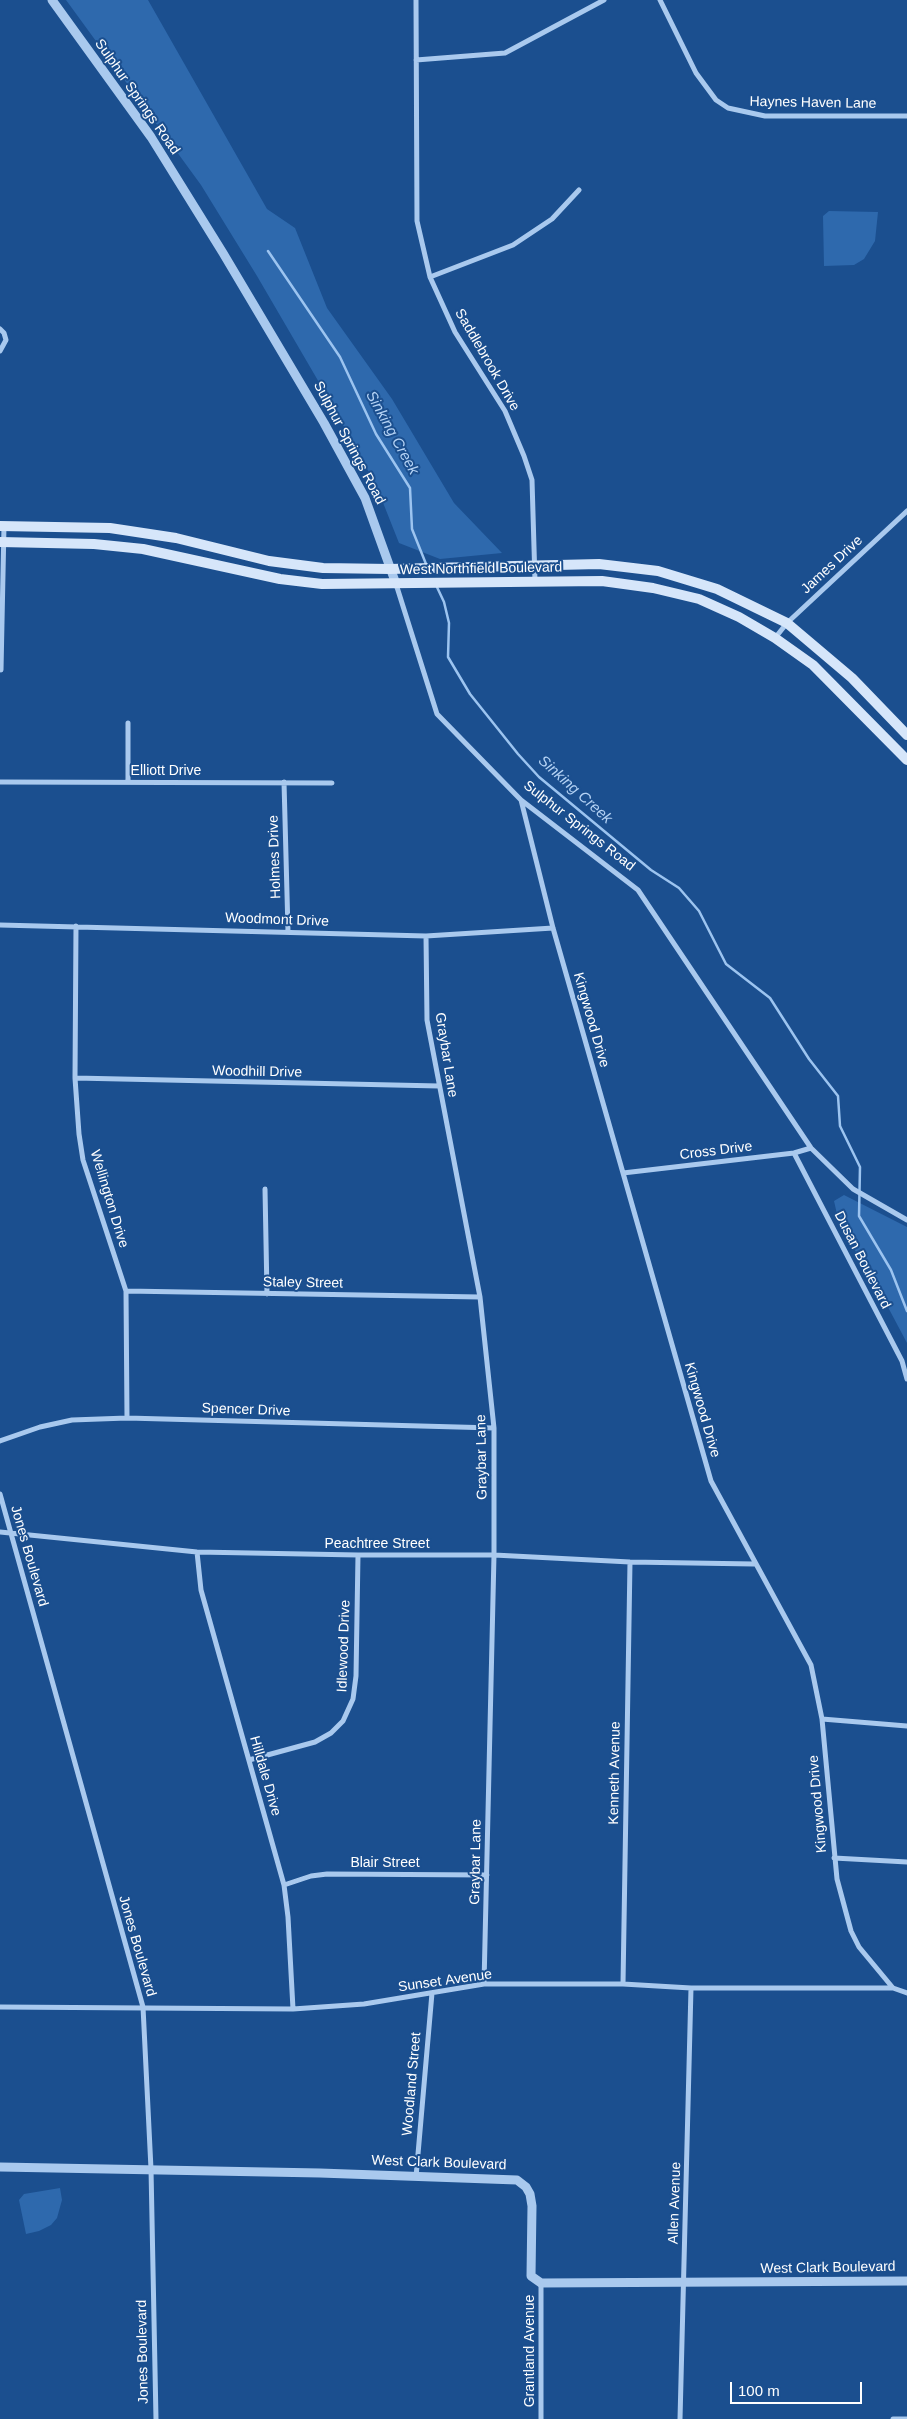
<!DOCTYPE html>
<html>
<head>
<meta charset="utf-8">
<style>
	body { margin:0 }
	#map { position:relative; width:907px; height:2419px; overflow:hidden; background:#1b4f8f; font-family:Arial,sans-serif }
	canvas { display:block }
	.scale { position:absolute; left:730px; top:2382px; width:132px; height:22px; box-sizing:border-box; border:2px solid #fff; border-top:0; padding-left:6px; font-size:15px; line-height:18px; white-space:nowrap; color:#fff; -webkit-text-stroke:4px #1b4f8f; paint-order:stroke }
</style>
</head>
<body>
<div id="map">
<canvas width="907" height="2419"></canvas>
<div class="scale">100 m</div>
</div>
<script>
const ctx = document.querySelector('canvas').getContext('2d');
ctx.lineJoin = 'round';
function paint(path, color) { ctx.fillStyle = color; ctx.fill(path, 'evenodd'); }
const poly = rows => new Path2D(rows.map(r => 'M' + r).join(''));
function trace(path, color, width, dash) { ctx.strokeStyle = color; ctx.lineWidth = width; ctx.lineCap = dash ? 'butt' : 'round'; ctx.setLineDash(dash || []); ctx.stroke(path); }
function write(font, color, halo, rows, align = 'center') {
  ctx.font = font + ' Arial,sans-serif'; ctx.lineWidth = 4; ctx.setLineDash([]); ctx.textBaseline = 'middle'; ctx.strokeStyle = halo; ctx.fillStyle = color; for (const [text, x, y, turn = 0] of rows) {
    ctx.save(); ctx.translate(x, y); ctx.rotate((+turn || 0) * Math.PI / 180); ctx.textAlign = isNaN(turn) ? turn : align; if (halo) ctx.strokeText(text, 0, 0); ctx.fillText(text, 0, 0); ctx.restore();
  }
}
paint(poly([
	[66,0,148,0,267,209,295,228,327,308,392,399,454,503,502,553,440,559,399,543,376,485,327,396,257,276,201,185],
	[829,211,878,212,875,241,864,259,854,265,824,266,823,216],
	[844,1195,907,1227,907,1343,881,1294,850,1242,837,1214,834,1201],
	[60,2188,62,2200,57,2218,51,2225,39,2231,26,2234,19,2200,24,2194]
]), '#2e69ad');
trace(poly([
	[268,251,340,357,376,434,410,488,412,529,426,564],
	[436,585,444,602,449,623,448,657,470,694,518,754,539,777,651,870,679,888,699,911,726,964,770,998,809,1059,838,1096,840,1126,860,1167,859,1216,891,1270,907,1311]
]), '#9cc4f0', 2.5);
trace(poly([
	[416,0,417,221,430,277,455,332,505,411,524,456,532,480,535,581],
	[660,0,696,73,716,100,728,108,765,116,907,116],
	[416,60,505,53,604,0],
	[430,277,513,245,552,219,579,190],
	[0,329,4,333,6,340,0,351],
	[396,584,437,714,521,800,638,890,811,1148,853,1189,907,1220],
	[775,638,787,623,907,511],
	[1,670,4,526],
	[0,782,332,783],
	[128,782,128,723],
	[284,782,288,931],
	[521,800,553,928,711,1481,811,1665,822,1719,837,1879,851,1931,859,1947,893,1988,907,1993],
	[0,925,426,936,553,928],
	[76,926,75,1078,79,1134,83,1160,126,1291,127,1418],
	[426,936,427,1020,480,1297,494,1428,494,1555,484,1984],
	[75,1078,439,1086],
	[794,1153,902,1361,907,1379],
	[623,1173,794,1153,811,1148],
	[265,1189,267,1294],
	[126,1291,480,1297],
	[0,1441,40,1427,72,1420,127,1418,494,1428],
	[0,1494,143,2007,151,2169,156,2419],
	[0,1532,197,1552,358,1555,494,1555,630,1562,754,1564],
	[197,1552,201,1590,284,1885,288,1917,293,2009],
	[822,1719,907,1726],
	[249,1760,315,1742,331,1733,343,1721,353,1699,356,1676,358,1555],
	[834,1858,907,1862],
	[284,1885,311,1876,327,1874,487,1875],
	[623,1984,630,1562],
	[0,2007,293,2009,364,2004,484,1984,623,1984,691,1988,893,1988],
	[416,2177,432,1993],
	[541,2419,541,2283],
	[680,2419,691,1988],
	[893,2419,907,2419]
]), '#a9c9ee', 5);
trace(poly([
	[52,0,151,137,223,253,324,423,365,498,396,584],
	[0,2167,320,2173,517,2180,526,2187,530,2194,532,2206,531,2276,541,2283,907,2281]
]), '#a9c9ee', 9);
trace(poly([
	[0,526,110,528,176,538,269,561,323,568,390,569,599,564,658,571,717,589,787,623,852,678,907,735],
	[0,542,94,544,143,549,280,579,322,584,602,581,653,588,699,599,739,617,775,638,813,665,907,760]
]), '#d6e6fa', 10);
write('14px', '#fff', '#1b4f8f', [
	["Sulphur Springs Road",137,97,55],
	["Haynes Haven Lane",813,103,1],
	["Saddlebrook Drive",487,360,60],
	["Sulphur Springs Road",349,443,62],
	["James Drive",832,565,-43],
	["West Northfield Boulevard",481,569,-1],
	["Elliott Drive",166,771],
	["Sulphur Springs Road",579,826,38],
	["Holmes Drive",275,857,-92],
	["Woodmont Drive",277,920,2],
	["Kingwood Drive",591,1020,74],
	["Graybar Lane",446,1055,81],
	["Woodhill Drive",257,1072,1],
	["Cross Drive",716,1151,-7],
	["Wellington Drive",109,1199,73],
	["Dusan Boulevard",862,1260,63],
	["Staley Street",303,1283,1],
	["Spencer Drive",246,1410,2],
	["Kingwood Drive",702,1410,74],
	["Graybar Lane",482,1457,-91],
	["Peachtree Street",377,1544],
	["Jones Boulevard",29,1556,74],
	["Idlewood Drive",344,1646,-88],
	["Kenneth Avenue",615,1773,-89],
	["Hilldale Drive",265,1776,74],
	["Kingwood Drive",818,1804,-95],
	["Graybar Lane",476,1862,-89],
	["Blair Street",385,1863],
	["Jones Boulevard",137,1946,74],
	["Sunset Avenue",445,1981,-8],
	["Woodland Street",412,2084,-85],
	["West Clark Boulevard",439,2163,2],
	["Allen Avenue",675,2203,-88],
	["West Clark Boulevard",828,2268,-1],
	["Grantland Avenue",530,2351,-90],
	["Jones Boulevard",143,2352,-91]
]);
write('italic 15px', '#b5d3f5', '#1b4f8f', [
	["Sinking Creek",392,433,61],
	["Sinking Creek",575,790,42]
]);
</script>
</body>
</html>
